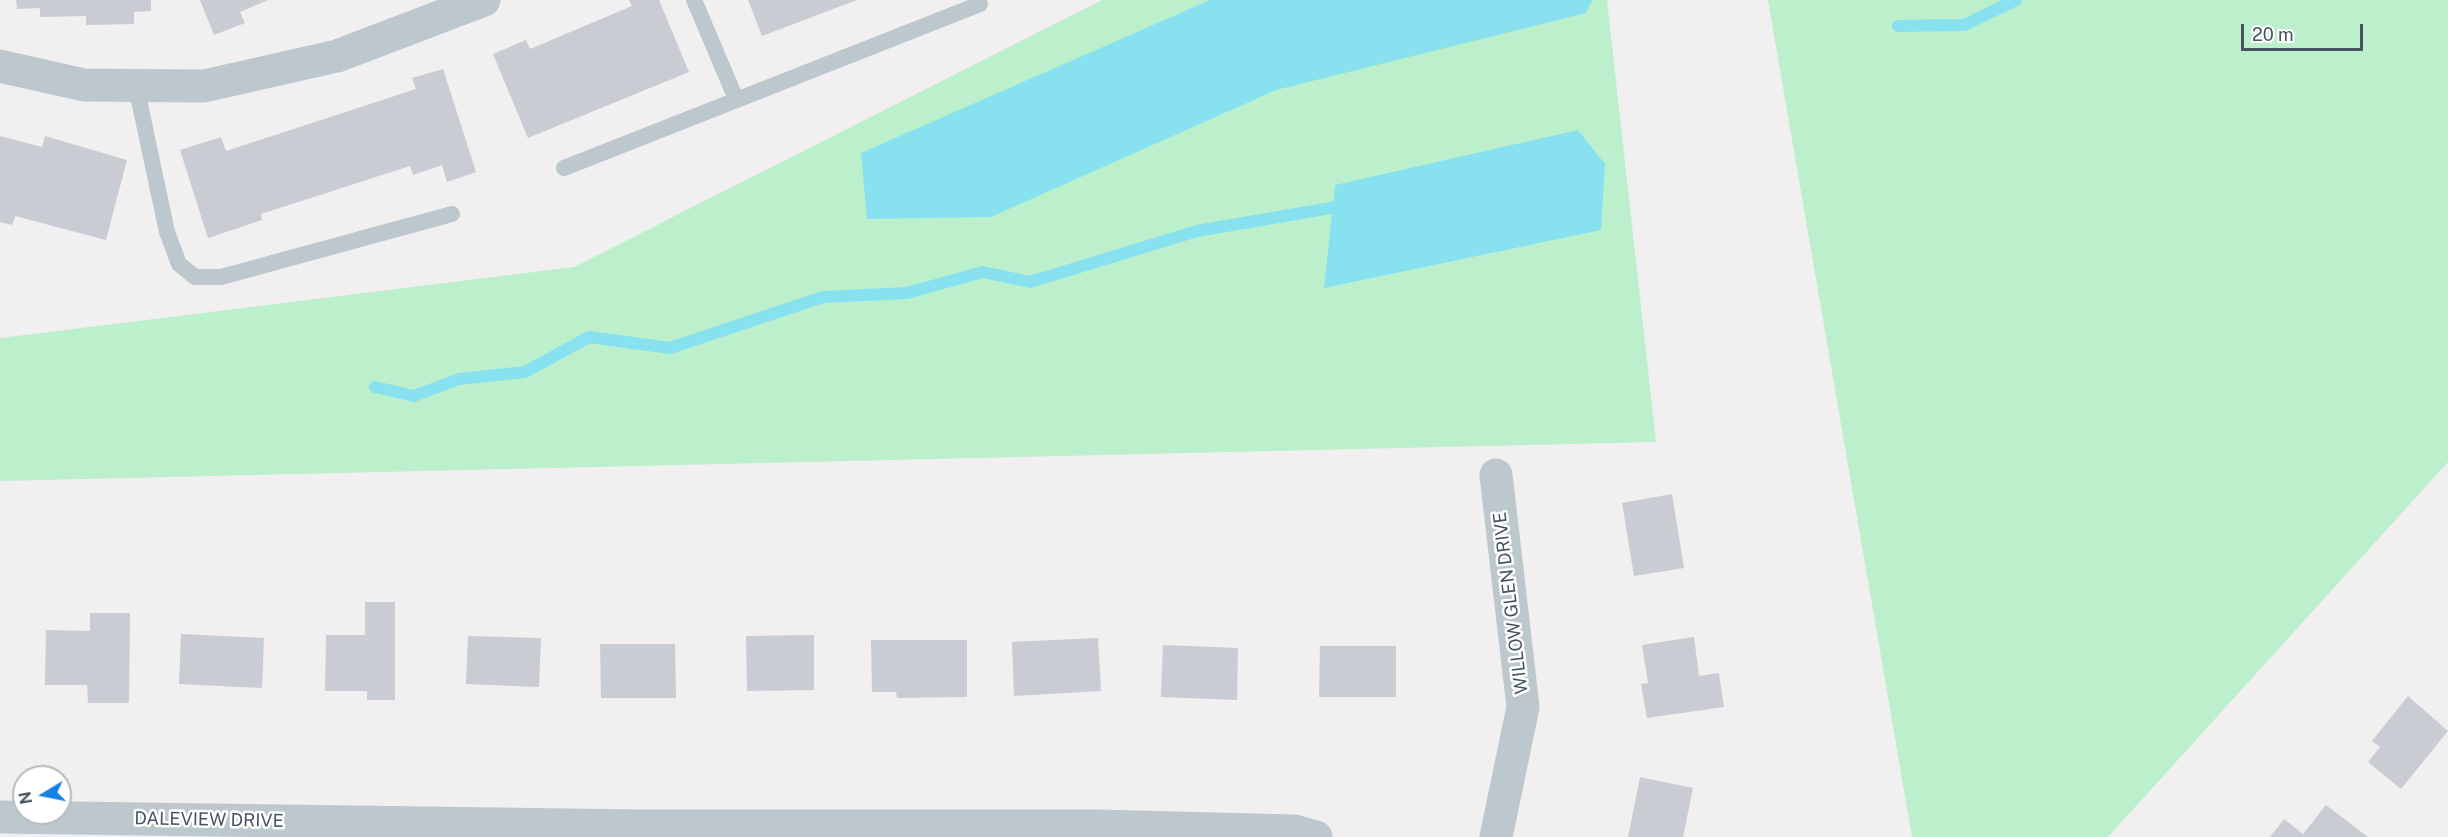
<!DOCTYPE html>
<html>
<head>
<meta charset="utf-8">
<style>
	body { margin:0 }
	#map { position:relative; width:2448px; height:837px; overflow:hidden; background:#f1efef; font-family:"Public Sans",sans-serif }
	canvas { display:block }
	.north { position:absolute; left:12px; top:765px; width:60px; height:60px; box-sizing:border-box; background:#fff; border:2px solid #b5bbbe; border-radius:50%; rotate:260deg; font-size:16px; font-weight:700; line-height:24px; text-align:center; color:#46545d }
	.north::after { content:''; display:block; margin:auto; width:21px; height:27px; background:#1581e5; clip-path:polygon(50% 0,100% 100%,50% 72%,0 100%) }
	.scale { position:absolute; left:2241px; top:24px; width:122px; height:27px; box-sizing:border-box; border:3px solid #46545d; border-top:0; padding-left:8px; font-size:18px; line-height:21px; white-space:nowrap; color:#46545d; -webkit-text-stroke:4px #fff; paint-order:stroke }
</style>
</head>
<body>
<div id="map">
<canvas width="2448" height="837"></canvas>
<div class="north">N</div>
<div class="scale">20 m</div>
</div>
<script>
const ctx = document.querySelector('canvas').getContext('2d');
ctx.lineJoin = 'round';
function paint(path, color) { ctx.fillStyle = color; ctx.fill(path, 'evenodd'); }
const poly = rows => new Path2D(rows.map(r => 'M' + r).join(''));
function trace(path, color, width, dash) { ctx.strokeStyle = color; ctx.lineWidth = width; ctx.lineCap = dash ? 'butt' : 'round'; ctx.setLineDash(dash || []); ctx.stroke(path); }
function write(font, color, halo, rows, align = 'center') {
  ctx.font = font + ' "Public Sans",sans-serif'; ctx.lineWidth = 5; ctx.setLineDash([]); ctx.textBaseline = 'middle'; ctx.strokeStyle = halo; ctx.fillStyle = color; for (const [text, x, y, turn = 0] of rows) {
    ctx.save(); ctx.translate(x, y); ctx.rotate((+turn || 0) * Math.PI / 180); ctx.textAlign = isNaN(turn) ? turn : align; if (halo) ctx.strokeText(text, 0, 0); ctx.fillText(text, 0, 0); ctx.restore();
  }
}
paint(poly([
	[1102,0,1607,0,1656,442,0,481,0,338,574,267],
	[1768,0,2448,0,2448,462,2108,837,1912,837]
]), '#bcf0cc');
paint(poly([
	[1210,0,1592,0,1586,13,1276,90,991,217,867,219,861,153],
	[1578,130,1605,164,1601,230,1324,288,1335,185]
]), '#88e1ee');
trace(poly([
	[1898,26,1964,25,2016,0],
	[375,387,414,396,459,379,525,372,589,337,670,348,823,297,907,293,983,272,1030,282,1197,231,1348,205]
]), '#88e1ee', 12);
paint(poly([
	[16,0,151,0,151,11,134,12,134,24,86,25,86,16,40,17,40,8,17,9],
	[200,0,268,0,240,12,245,23,214,35],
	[629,0,659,0,689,72,528,138,493,54,526,40,530,49,632,6],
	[748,0,857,0,762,36],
	[443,69,476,172,447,182,442,165,413,175,410,166,261,214,262,220,208,238,180,150,221,137,226,151,416,89,412,78],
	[0,136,42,147,45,136,127,160,106,240,15,216,12,225,0,222],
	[1672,494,1684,568,1634,576,1622,503],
	[365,602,395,602,395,700,367,700,367,691,325,691,326,635,365,635],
	[90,613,130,613,129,703,88,703,87,685,45,685,46,630,90,631],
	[181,634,264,638,262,688,179,684],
	[814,635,814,690,747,691,746,636],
	[468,636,541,638,539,687,466,684],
	[1694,637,1699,676,1719,673,1724,707,1647,718,1641,684,1648,683,1642,645],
	[1098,638,1101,691,1014,696,1012,642],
	[871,640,967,640,967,697,897,698,896,692,872,692],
	[600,644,675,644,676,698,601,698],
	[1163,645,1238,648,1237,700,1161,697],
	[1320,646,1396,646,1396,697,1319,697],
	[2408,696,2448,731,2401,789,2368,762,2380,747,2372,741],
	[1640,777,1693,788,1683,837,1628,837],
	[2326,805,2368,837,2270,837,2284,819,2303,834]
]), '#c9ccd2');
trace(poly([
	[694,0,736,99],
	[136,86,167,232,179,264,195,277,221,277,452,214],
	[564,168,980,4]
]), '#bcc8ce', 16);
trace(poly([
	[0,66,84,85,204,86,337,56,484,0],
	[1496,475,1523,707,1496,837],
	[0,817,640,826,1096,826,1295,831,1316,837]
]), '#bcc8ce', 33);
write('18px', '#46545d', '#fff', [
	["WILLOW GLEN DRIVE",1511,603,-97],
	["DALEVIEW DRIVE",209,820,1]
]);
</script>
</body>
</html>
